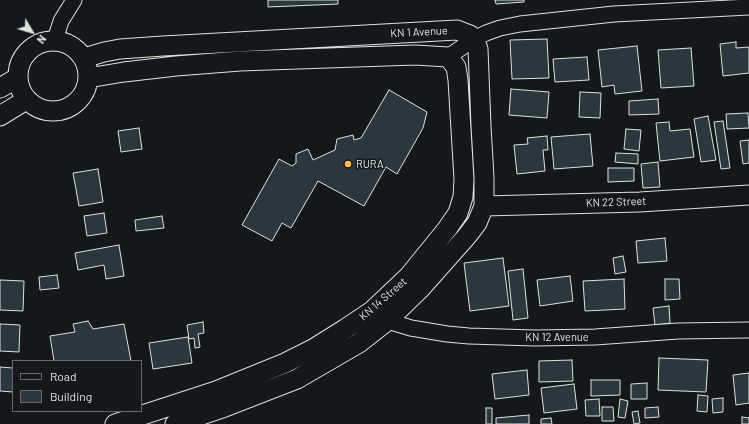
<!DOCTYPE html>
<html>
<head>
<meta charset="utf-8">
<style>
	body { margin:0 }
	#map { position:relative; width:749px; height:424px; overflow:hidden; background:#14181c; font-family:Barlow,sans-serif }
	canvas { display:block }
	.legend { position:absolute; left:12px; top:360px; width:130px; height:52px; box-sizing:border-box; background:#14181c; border:1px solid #626a69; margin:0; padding:5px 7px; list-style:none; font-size:12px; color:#d8e6dc }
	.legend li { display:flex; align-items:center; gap:8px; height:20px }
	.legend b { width:20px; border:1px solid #626a69 }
	.north { position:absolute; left:12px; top:12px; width:40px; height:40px; -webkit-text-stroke:3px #14181c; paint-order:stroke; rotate:128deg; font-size:11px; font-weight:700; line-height:16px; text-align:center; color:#d8e6dc }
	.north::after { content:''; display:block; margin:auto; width:14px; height:18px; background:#d8e6dc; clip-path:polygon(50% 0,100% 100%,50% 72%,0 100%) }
</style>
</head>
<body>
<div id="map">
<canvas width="749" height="424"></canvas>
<ul class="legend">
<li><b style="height:5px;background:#14181c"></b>Road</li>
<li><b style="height:11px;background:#2c363c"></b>Building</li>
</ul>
<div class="north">N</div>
</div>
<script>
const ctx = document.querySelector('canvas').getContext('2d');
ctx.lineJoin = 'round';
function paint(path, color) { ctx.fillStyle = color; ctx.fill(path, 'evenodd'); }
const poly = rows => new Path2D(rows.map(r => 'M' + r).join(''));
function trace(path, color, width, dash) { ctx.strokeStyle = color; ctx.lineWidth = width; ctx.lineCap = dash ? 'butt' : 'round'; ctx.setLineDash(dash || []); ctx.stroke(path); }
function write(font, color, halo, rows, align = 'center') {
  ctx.font = font + ' Barlow,sans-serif'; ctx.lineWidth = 3; ctx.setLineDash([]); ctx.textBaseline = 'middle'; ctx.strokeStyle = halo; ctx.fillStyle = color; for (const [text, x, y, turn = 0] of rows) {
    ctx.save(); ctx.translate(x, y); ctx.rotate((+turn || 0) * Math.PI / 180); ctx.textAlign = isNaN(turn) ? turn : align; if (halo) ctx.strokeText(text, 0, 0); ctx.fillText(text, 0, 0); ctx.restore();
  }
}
const building = poly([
	[268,0,338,0,338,4,268,7,268,0],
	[495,0,524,0,524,2,496,4,495,0],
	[547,39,549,78,512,79,510,40,547,39],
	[736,42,736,48,749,47,749,73,723,76,720,44,736,42],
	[637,46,642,91,615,94,614,85,602,87,598,50,637,46],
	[691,48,694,86,661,88,658,50,691,48],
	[587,57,589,80,555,82,553,59,587,57],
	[511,89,549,92,547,118,509,115,511,89],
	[389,90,427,112,423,128,397,174,386,167,364,206,318,181,291,228,282,223,272,241,242,225,279,159,292,166,296,163,296,154,308,149,313,160,335,150,337,139,353,135,354,140,361,138,389,90],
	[580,92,601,93,600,118,579,117,580,92],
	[658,99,659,114,629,115,629,101,658,99],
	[748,113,749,128,727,129,726,114,748,113],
	[708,116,716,160,701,162,694,119,708,116],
	[723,121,730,168,721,169,714,122,723,121],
	[669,122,670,131,690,129,694,157,660,161,656,123,669,122],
	[139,128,142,149,121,152,118,131,139,128],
	[626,129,641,130,639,151,624,149,626,129],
	[590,134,593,166,554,169,551,137,590,134],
	[547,136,548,150,543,150,545,171,517,174,514,145,528,144,527,138,547,136],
	[749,140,749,163,743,164,740,141,749,140],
	[616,153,638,154,638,164,615,162,616,153],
	[658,162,660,187,643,188,641,164,658,162],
	[608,168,634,168,634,181,608,182,608,168],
	[98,169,103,202,79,206,73,173,98,169],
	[104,213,107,233,87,236,84,216,104,213],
	[162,216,164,228,136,231,135,220,162,216],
	[665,238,667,261,638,263,636,241,665,238],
	[119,245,124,276,106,279,104,265,78,270,75,253,119,245],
	[623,256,626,272,615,274,613,258,623,256],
	[503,258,509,306,470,311,464,263,503,258],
	[523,269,528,318,513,320,508,271,523,269],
	[57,275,59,288,40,290,39,277,57,275],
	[570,276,573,301,540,306,537,280,570,276],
	[624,279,625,309,585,311,583,281,624,279],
	[665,279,679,279,680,299,665,300,665,279],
	[0,280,24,281,23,311,0,310,0,280],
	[669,306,670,323,655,325,653,308,669,306],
	[88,321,93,329,124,324,131,361,54,361,50,336,75,332,73,324,88,321],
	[203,322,204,333,198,334,200,347,195,348,194,338,189,339,187,325,203,322],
	[0,324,20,325,19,352,0,351,0,324],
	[188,337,192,363,153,369,149,343,188,337],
	[659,358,708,360,706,392,658,390,659,358],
	[572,360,573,381,539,382,539,361,572,360],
	[0,367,13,368,13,392,0,391,0,367],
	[527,370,529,395,495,399,492,374,527,370],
	[749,373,749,403,736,405,733,375,749,373],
	[591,380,620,380,620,395,591,396,591,380],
	[647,383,647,399,631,399,631,384,647,383],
	[574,384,577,409,544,413,541,388,574,384],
	[698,395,708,396,707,412,697,411,698,395],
	[723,398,723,412,713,413,712,399,723,398],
	[599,399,600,416,586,416,585,400,599,399],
	[620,399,628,401,625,418,618,417,620,399],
	[602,407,613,407,614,421,602,421,602,407],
	[658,407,659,417,645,418,645,408,658,407],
	[486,408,492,408,492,424,486,424,486,408],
	[638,411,640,423,634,424,632,412,638,411],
	[529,415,529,424,496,424,496,418,529,415],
	[742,417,749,418,749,424,742,424,742,417],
	[551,418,552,424,541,424,541,419,551,418]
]);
paint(building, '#2c363c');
trace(building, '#d8e6dc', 1);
const minor = poly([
	[55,40,61,21,74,0],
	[448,57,474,39,486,33,500,28,520,24,614,14,749,7],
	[378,318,411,328,447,334,469,336,535,338,595,337,678,331,749,330]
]);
const tertiary = poly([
	'18 76a35 35 0 1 1 70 0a35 35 0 1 1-70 0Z',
	[84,58,104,52,120,49,163,46,457,30,470,35,474,39,478,49,481,126,484,177,484,206,477,223,467,236,420,289,387,321,359,343,297,379,225,407,175,424],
	[88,78,124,72,176,66,240,61,415,55,448,57,456,67,458,80,464,179,463,197,458,213,447,229,408,277,372,311,345,329,313,349,285,363,216,391,115,424],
	[0,88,17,78],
	[0,116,26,100],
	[484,206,640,202,749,195]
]);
trace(minor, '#d8e6dc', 17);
trace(tertiary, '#d8e6dc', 21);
trace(minor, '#14181c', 15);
trace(tertiary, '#14181c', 19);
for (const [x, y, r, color] of [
	[348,164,4,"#ffb74d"]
]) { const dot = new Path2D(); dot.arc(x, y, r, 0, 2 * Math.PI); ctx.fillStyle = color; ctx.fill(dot); trace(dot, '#14181c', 1.5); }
write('11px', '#d8e6dc', '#14181c', [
	["KN 1 Avenue",419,32,-3],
	["KN 22 Street",616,202,-2],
	["KN 14 Street",383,299,-41],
	["KN 12 Avenue",557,337]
]);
write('11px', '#d8e6dc', '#14181c', [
	["RURA",356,164]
], 'left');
</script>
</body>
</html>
